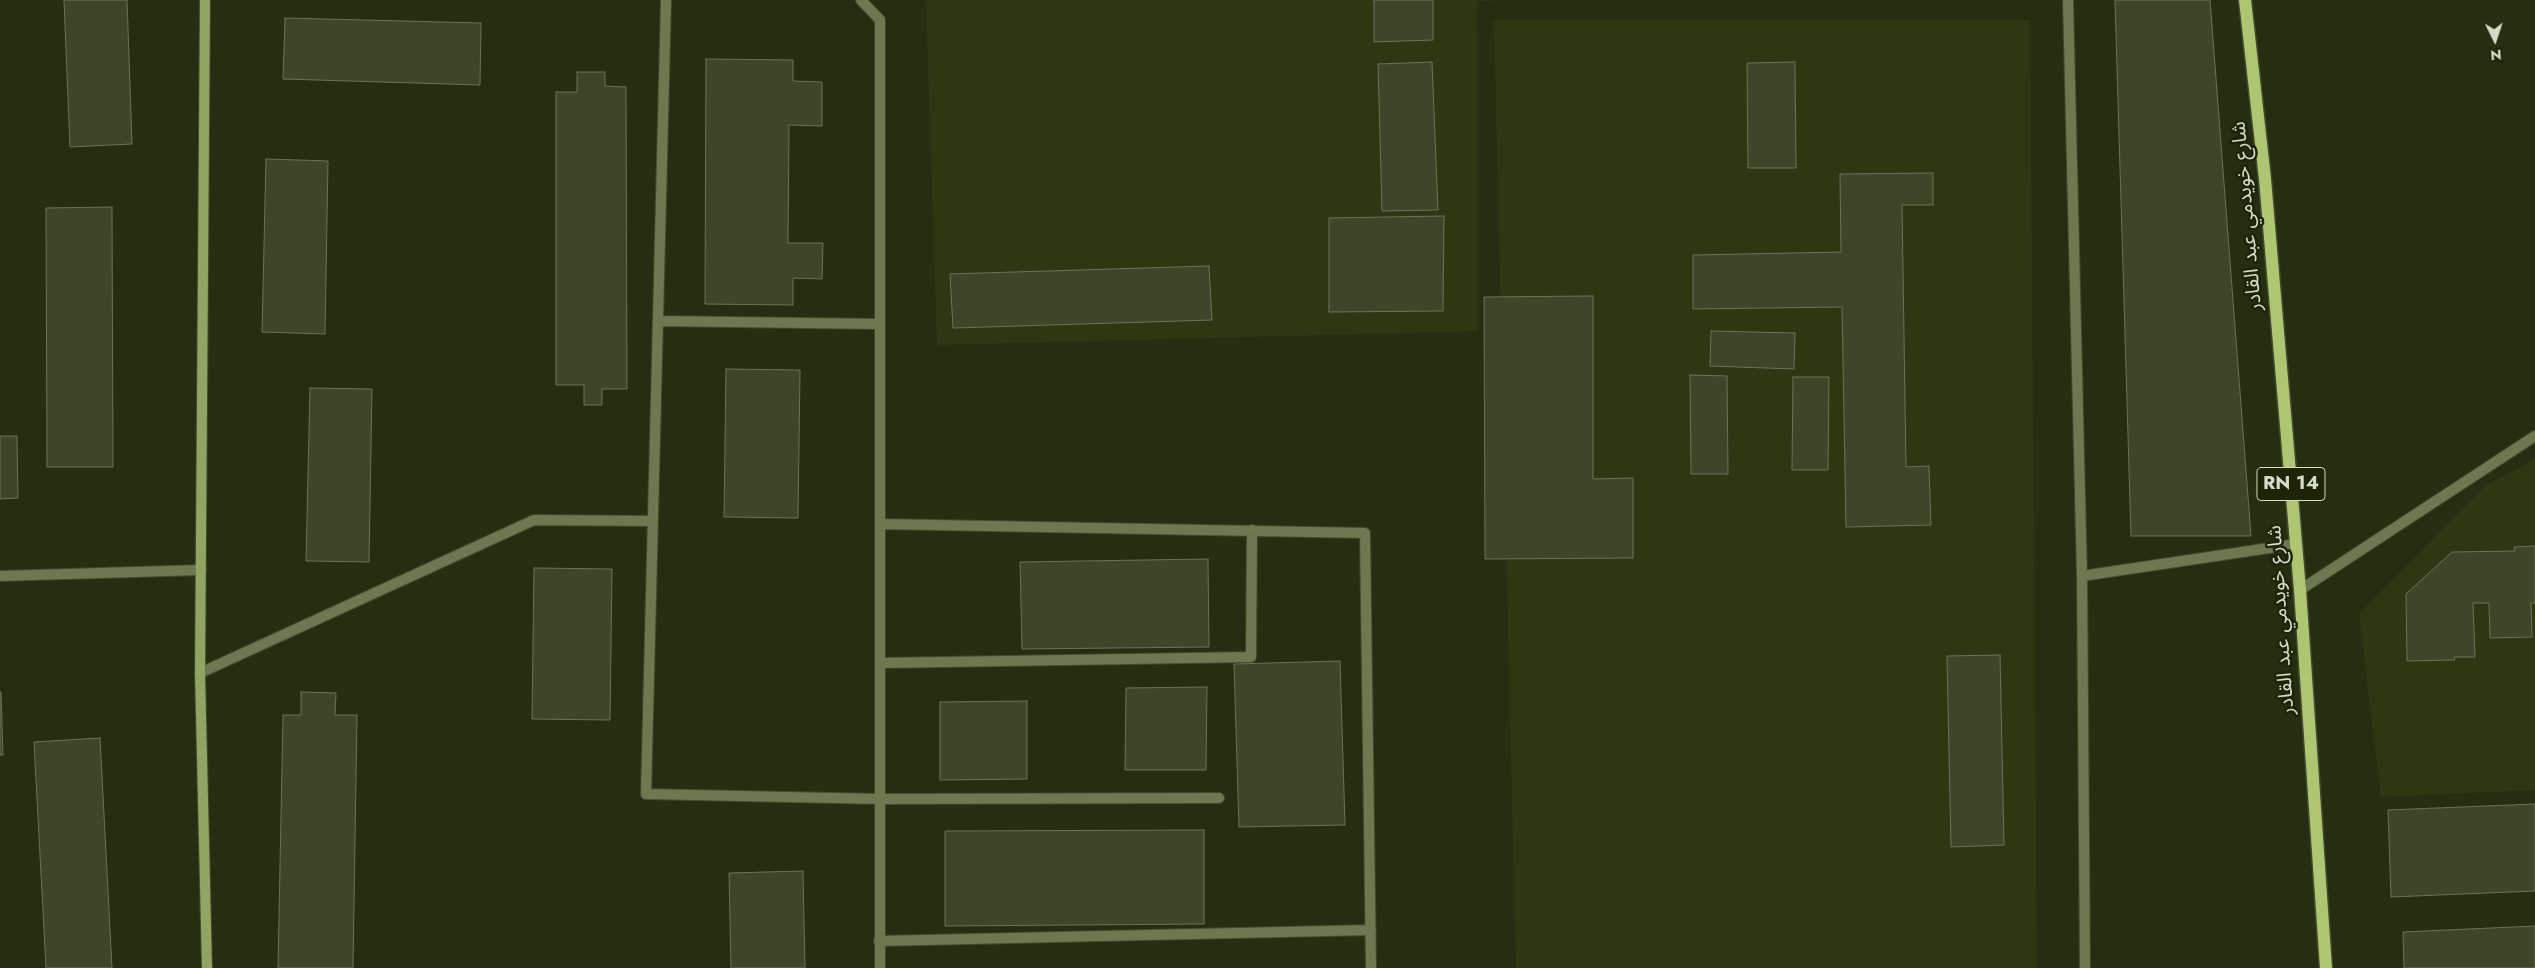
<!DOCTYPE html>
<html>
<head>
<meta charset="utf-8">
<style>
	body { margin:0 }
	#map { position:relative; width:2535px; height:968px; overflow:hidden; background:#262e12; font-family:Jost,sans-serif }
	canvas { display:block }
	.north { position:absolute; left:2470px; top:15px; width:50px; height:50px; -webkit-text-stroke:4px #1d2408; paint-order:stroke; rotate:176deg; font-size:14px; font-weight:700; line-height:20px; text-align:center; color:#d6dccb }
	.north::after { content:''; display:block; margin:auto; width:18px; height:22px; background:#d6dccb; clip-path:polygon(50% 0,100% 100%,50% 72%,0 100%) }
</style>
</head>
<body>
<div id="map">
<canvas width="2535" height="968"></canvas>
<div class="north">N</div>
</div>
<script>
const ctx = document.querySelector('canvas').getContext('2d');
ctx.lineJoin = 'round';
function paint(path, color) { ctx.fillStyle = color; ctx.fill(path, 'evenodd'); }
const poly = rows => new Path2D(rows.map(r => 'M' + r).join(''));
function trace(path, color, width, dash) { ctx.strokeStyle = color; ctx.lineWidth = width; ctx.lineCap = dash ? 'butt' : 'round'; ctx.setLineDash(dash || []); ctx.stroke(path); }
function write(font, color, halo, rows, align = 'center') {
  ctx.font = font + ' Jost,"Noto Sans Arabic",sans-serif'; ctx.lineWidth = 5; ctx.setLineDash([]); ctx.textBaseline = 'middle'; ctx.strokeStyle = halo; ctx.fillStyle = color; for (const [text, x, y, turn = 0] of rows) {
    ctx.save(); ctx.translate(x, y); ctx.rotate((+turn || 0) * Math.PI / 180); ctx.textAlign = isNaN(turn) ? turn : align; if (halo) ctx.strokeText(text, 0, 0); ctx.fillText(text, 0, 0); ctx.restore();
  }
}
paint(poly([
	[926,0,1524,0,1477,1,1478,331,937,345],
	[1494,20,2030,20,2037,968,1516,968],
	[2535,459,2535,790,2381,797,2359,614,2485,486]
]), '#2e3714');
const building = poly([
	[64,0,127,0,132,144,70,147,64,0],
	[1374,0,1433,0,1433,40,1374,42,1374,0],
	[2115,0,2210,0,2251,536,2131,536,2115,0],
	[285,18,481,23,480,85,283,79,285,18],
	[706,59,793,60,793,81,822,82,822,126,789,125,788,243,823,243,822,279,793,278,793,305,705,304,706,59],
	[1432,62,1438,210,1382,211,1378,64,1432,62],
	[1795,62,1796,168,1748,168,1747,63,1795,62],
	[577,72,605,72,605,86,626,87,627,389,602,389,602,405,584,405,584,385,556,385,556,92,577,92,577,72],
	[266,159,328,161,325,334,262,332,266,159],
	[1933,173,1933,205,1902,205,1906,467,1929,466,1931,525,1846,527,1842,307,1693,309,1693,255,1841,252,1840,174,1933,173],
	[112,207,113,467,47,467,46,208,112,207],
	[1444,216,1443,311,1329,312,1329,218,1444,216],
	[1209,266,1212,320,953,328,950,274,1209,266],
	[1593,296,1593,479,1633,478,1633,558,1485,559,1484,297,1593,296],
	[1711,331,1795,333,1794,369,1710,366,1711,331],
	[726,369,800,370,798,518,724,517,726,369],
	[1690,375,1727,376,1728,474,1691,474,1690,375],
	[1793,377,1829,377,1828,470,1792,470,1793,377],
	[310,388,372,389,369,562,306,561,310,388],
	[0,436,17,436,18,498,0,499,0,436],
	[2535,546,2535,603,2531,603,2532,637,2490,638,2489,603,2473,603,2475,657,2454,657,2455,660,2407,661,2406,594,2452,552,2515,551,2514,547,2535,546],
	[1208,559,1209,647,1022,649,1020,562,1208,559],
	[534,568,612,569,610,720,532,719,534,568],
	[2000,655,2004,845,1951,847,1947,656,2000,655],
	[1340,661,1345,825,1239,827,1234,664,1340,661],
	[1207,687,1206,770,1125,770,1126,688,1207,687],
	[0,692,1,692,3,755,0,755,0,692],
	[301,692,336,693,335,715,357,715,353,968,278,968,283,715,301,715,301,692],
	[1027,701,1027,779,940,780,940,702,1027,701],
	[100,738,112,968,46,968,34,742,100,738],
	[2535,804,2535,891,2391,897,2388,810,2535,804],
	[1204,830,1204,924,945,926,945,831,1204,830],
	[803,871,805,968,731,968,729,873,803,871],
	[2535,926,2535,968,2404,968,2403,932,2535,926]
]);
paint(building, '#3d4629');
trace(building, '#6a7456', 1);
const street = poly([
	[666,0,646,794,881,799,1219,798],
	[861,0,880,20,880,968],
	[2068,0,2082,576,2085,968],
	[658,321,880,324],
	[880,524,1365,533,1371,968],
	[0,576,201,570],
	[2082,576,2296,544],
	[2300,590,2535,436],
	[881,663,1251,657,1252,530],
	[200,673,534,520,653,521],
	[879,941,1371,930]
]);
const secondary = poly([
	[205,0,200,673,207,968]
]);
const primary = poly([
	[2245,0,2265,179,2300,590,2326,968]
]);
trace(street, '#424a30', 12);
trace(secondary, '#424a30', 12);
trace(primary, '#424a30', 15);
trace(street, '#6c7850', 10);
trace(secondary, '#91a463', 10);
trace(primary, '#aec671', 12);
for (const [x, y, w] of [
	[2291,484,68]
]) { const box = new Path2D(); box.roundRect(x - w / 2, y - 16.5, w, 33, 4); ctx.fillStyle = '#1d2408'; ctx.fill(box); trace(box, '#d6dccb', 1); }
write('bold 19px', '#d6dccb', null, [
	["RN 14",2291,484]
]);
write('20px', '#d6dccb', '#1d2408', [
	["شارع خويدمي عبد القادر",2248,216,-95],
	["شارع خويدمي عبد القادر",2282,620,-94]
]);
</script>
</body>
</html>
